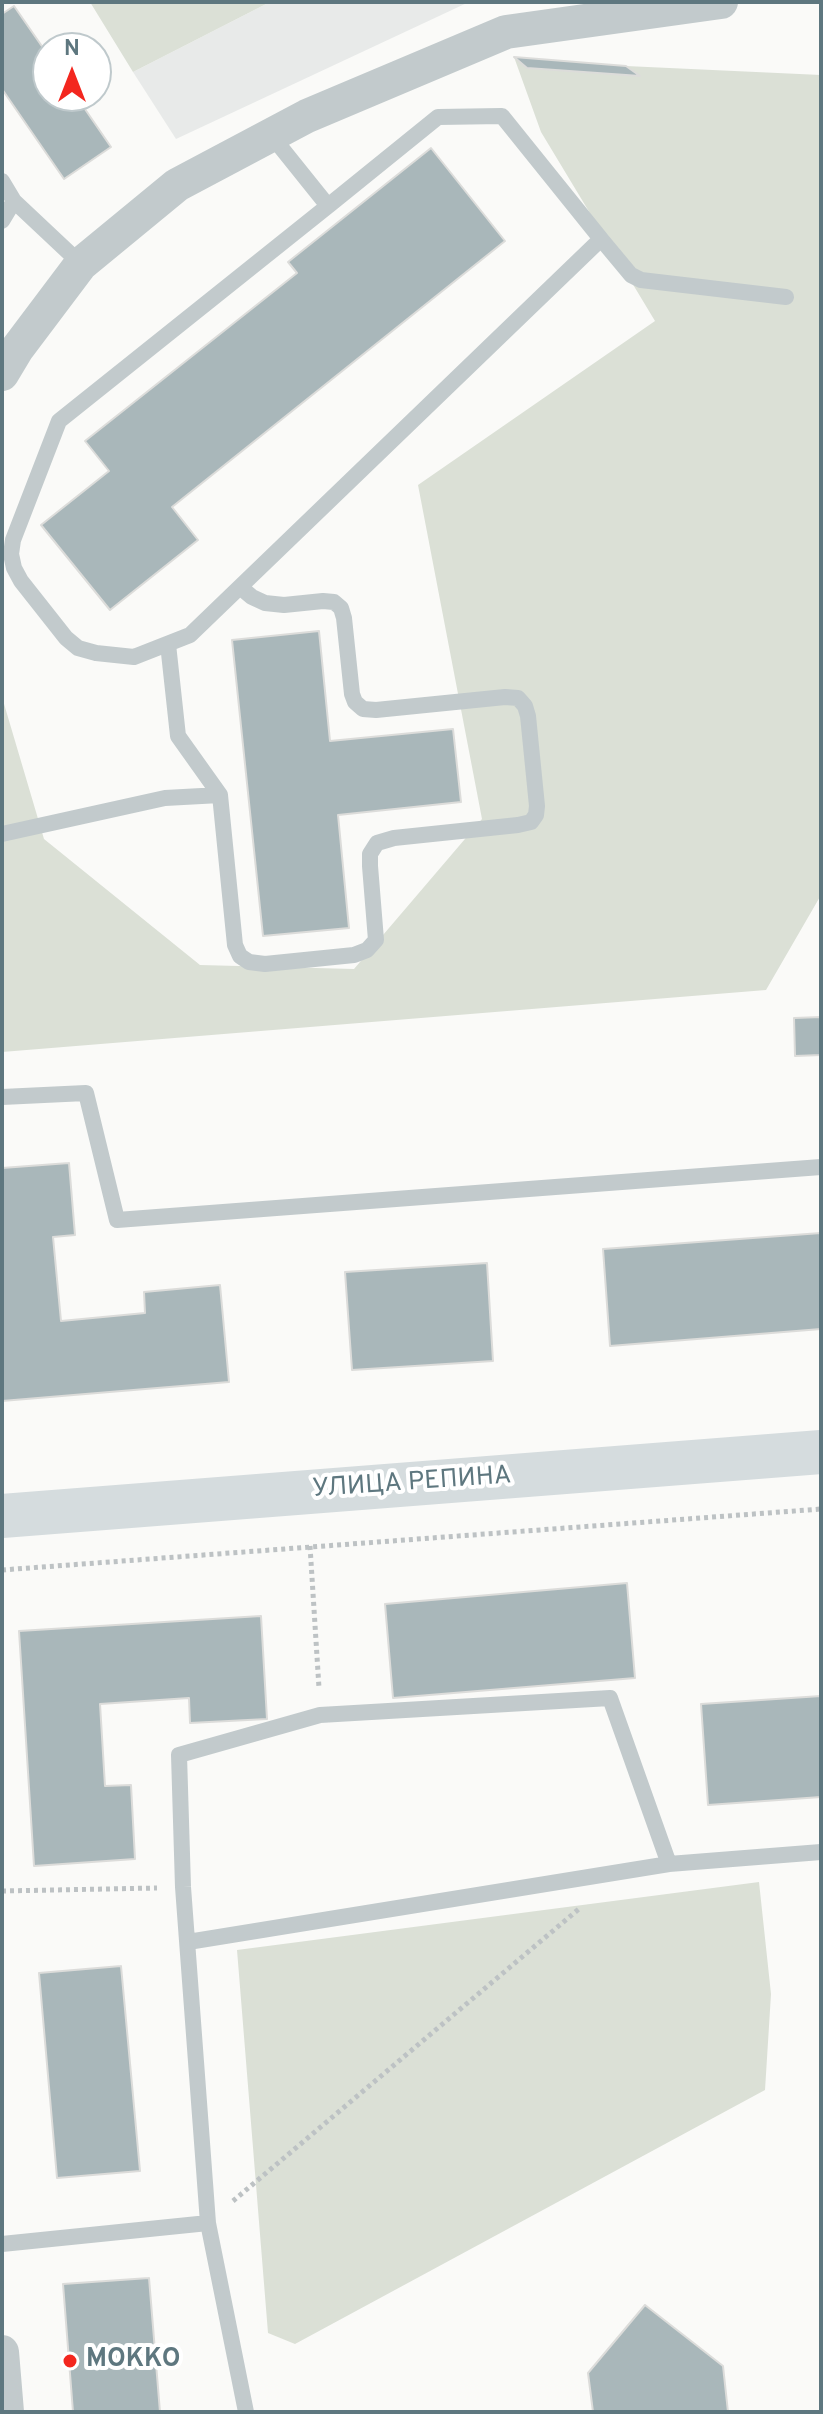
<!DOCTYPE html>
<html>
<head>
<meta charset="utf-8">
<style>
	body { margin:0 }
	#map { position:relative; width:823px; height:2414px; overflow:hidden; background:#fafaf8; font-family:Overpass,sans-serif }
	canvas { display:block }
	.frame { position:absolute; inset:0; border:4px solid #5e777f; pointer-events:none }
	.north { position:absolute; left:32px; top:32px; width:80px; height:80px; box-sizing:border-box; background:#fff; border:2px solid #bfc9cc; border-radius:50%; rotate:0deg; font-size:22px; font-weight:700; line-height:32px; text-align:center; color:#5e777f }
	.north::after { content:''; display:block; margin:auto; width:28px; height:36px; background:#f3271f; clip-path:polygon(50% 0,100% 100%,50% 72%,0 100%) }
</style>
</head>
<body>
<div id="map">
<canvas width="823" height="2414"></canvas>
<div class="frame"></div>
<div class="north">N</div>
</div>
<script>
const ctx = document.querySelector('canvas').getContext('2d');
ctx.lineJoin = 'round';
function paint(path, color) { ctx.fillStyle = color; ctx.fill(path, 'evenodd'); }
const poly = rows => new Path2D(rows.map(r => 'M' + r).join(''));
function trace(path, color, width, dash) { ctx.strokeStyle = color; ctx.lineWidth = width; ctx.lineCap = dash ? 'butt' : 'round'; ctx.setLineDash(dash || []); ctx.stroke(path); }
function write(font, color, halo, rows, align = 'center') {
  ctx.font = font + ' Overpass,sans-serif'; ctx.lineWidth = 8; ctx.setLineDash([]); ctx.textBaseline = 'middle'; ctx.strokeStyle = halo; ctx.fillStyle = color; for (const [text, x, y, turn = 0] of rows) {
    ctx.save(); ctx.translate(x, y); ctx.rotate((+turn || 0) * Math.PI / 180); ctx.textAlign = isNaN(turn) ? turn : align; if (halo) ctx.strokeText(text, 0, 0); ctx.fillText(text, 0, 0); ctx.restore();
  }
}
paint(poly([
	[270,2,469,2,176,139,133,72]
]), '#e8eae9');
paint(poly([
	[90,2,270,2,133,72],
	[514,57,626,66,821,75,821,895,766,990,2,1052,2,697,44,839,200,965,354,969,482,819,418,485,655,321,541,132],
	[759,1882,771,1994,765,2090,295,2344,268,2333,237,1950]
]), '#dbe0d6');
const building = poly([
	[14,6,48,55,48,96,76,96,111,147,64,179,2,89,2,14,14,6],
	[514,57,626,66,640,76,527,68,514,57],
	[431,148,505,241,172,507,198,540,110,610,41,525,109,471,85,441,297,273,288,262,431,148],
	[319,631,330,741,453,729,461,802,338,815,349,928,263,936,232,640,319,631],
	[821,1017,821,1055,795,1056,794,1018,821,1017],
	[69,1163,75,1235,53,1237,61,1321,145,1313,144,1292,220,1285,229,1382,2,1401,2,1168,69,1163],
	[821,1233,821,1329,610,1346,603,1249,821,1233],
	[487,1263,493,1361,352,1370,345,1272,487,1263],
	[627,1583,635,1678,393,1698,385,1604,627,1583],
	[261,1616,267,1719,190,1723,189,1698,100,1704,105,1786,131,1785,135,1859,34,1866,19,1631,261,1616],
	[821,1696,821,1797,708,1805,701,1704,821,1696],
	[121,1966,140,2171,57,2178,39,1973,121,1966],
	[149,2278,160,2412,73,2412,63,2284,149,2278],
	[645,2305,723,2366,728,2412,593,2412,588,2373,645,2305]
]);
paint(building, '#a9b7ba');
trace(building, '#dcdcda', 2);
trace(poly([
	[310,1546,319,1688],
	[2,1570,821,1509],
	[2,1891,157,1888],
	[233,2201,580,1908]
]), '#bdc2c4', 5, [4, 4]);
trace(poly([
	[271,135,328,206,438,117,502,116,601,239,190,635,134,657,96,653,78,648,66,638,21,581,14,568,11,554,13,540,59,421,328,206],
	[2,181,14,201,2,221],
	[14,201,81,264],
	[601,239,631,275,641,280,786,297],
	[168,644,178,736,220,795,235,945,240,956,249,962,265,964,354,955,367,950,376,940,370,866,370,854,377,843,394,838,518,825,531,822,536,815,537,806,528,716,525,706,518,698,505,697,376,710,363,709,355,702,352,694,344,618,341,608,334,602,323,601,284,605,265,603,252,597,240,587],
	[2,834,165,798,220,795],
	[2,1097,86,1093,117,1220,821,1167],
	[188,1942,669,1864,821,1852],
	[2,2244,208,2223],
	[246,2412,208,2223,183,1887,179,1755,320,1715,610,1698,669,1864]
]), '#c2cacc', 16);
trace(poly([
	[2,374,17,349,81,264,177,185,307,116,506,32,721,2],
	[2,2352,7,2412]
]), '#c2cacc', 34);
trace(poly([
	[2,1516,821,1452]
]), '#d5dcde', 44);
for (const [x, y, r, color] of [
	[70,2361,8,"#f3271f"]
]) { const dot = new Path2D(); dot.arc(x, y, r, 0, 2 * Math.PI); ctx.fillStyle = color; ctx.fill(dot); trace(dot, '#fff', 3); }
write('26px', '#5e777f', '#fff', [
	["УЛИЦА РЕПИНА",412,1484,-4]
]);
write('bold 26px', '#5e777f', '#fff', [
	["МОККО",86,2361]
], 'left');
</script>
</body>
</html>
